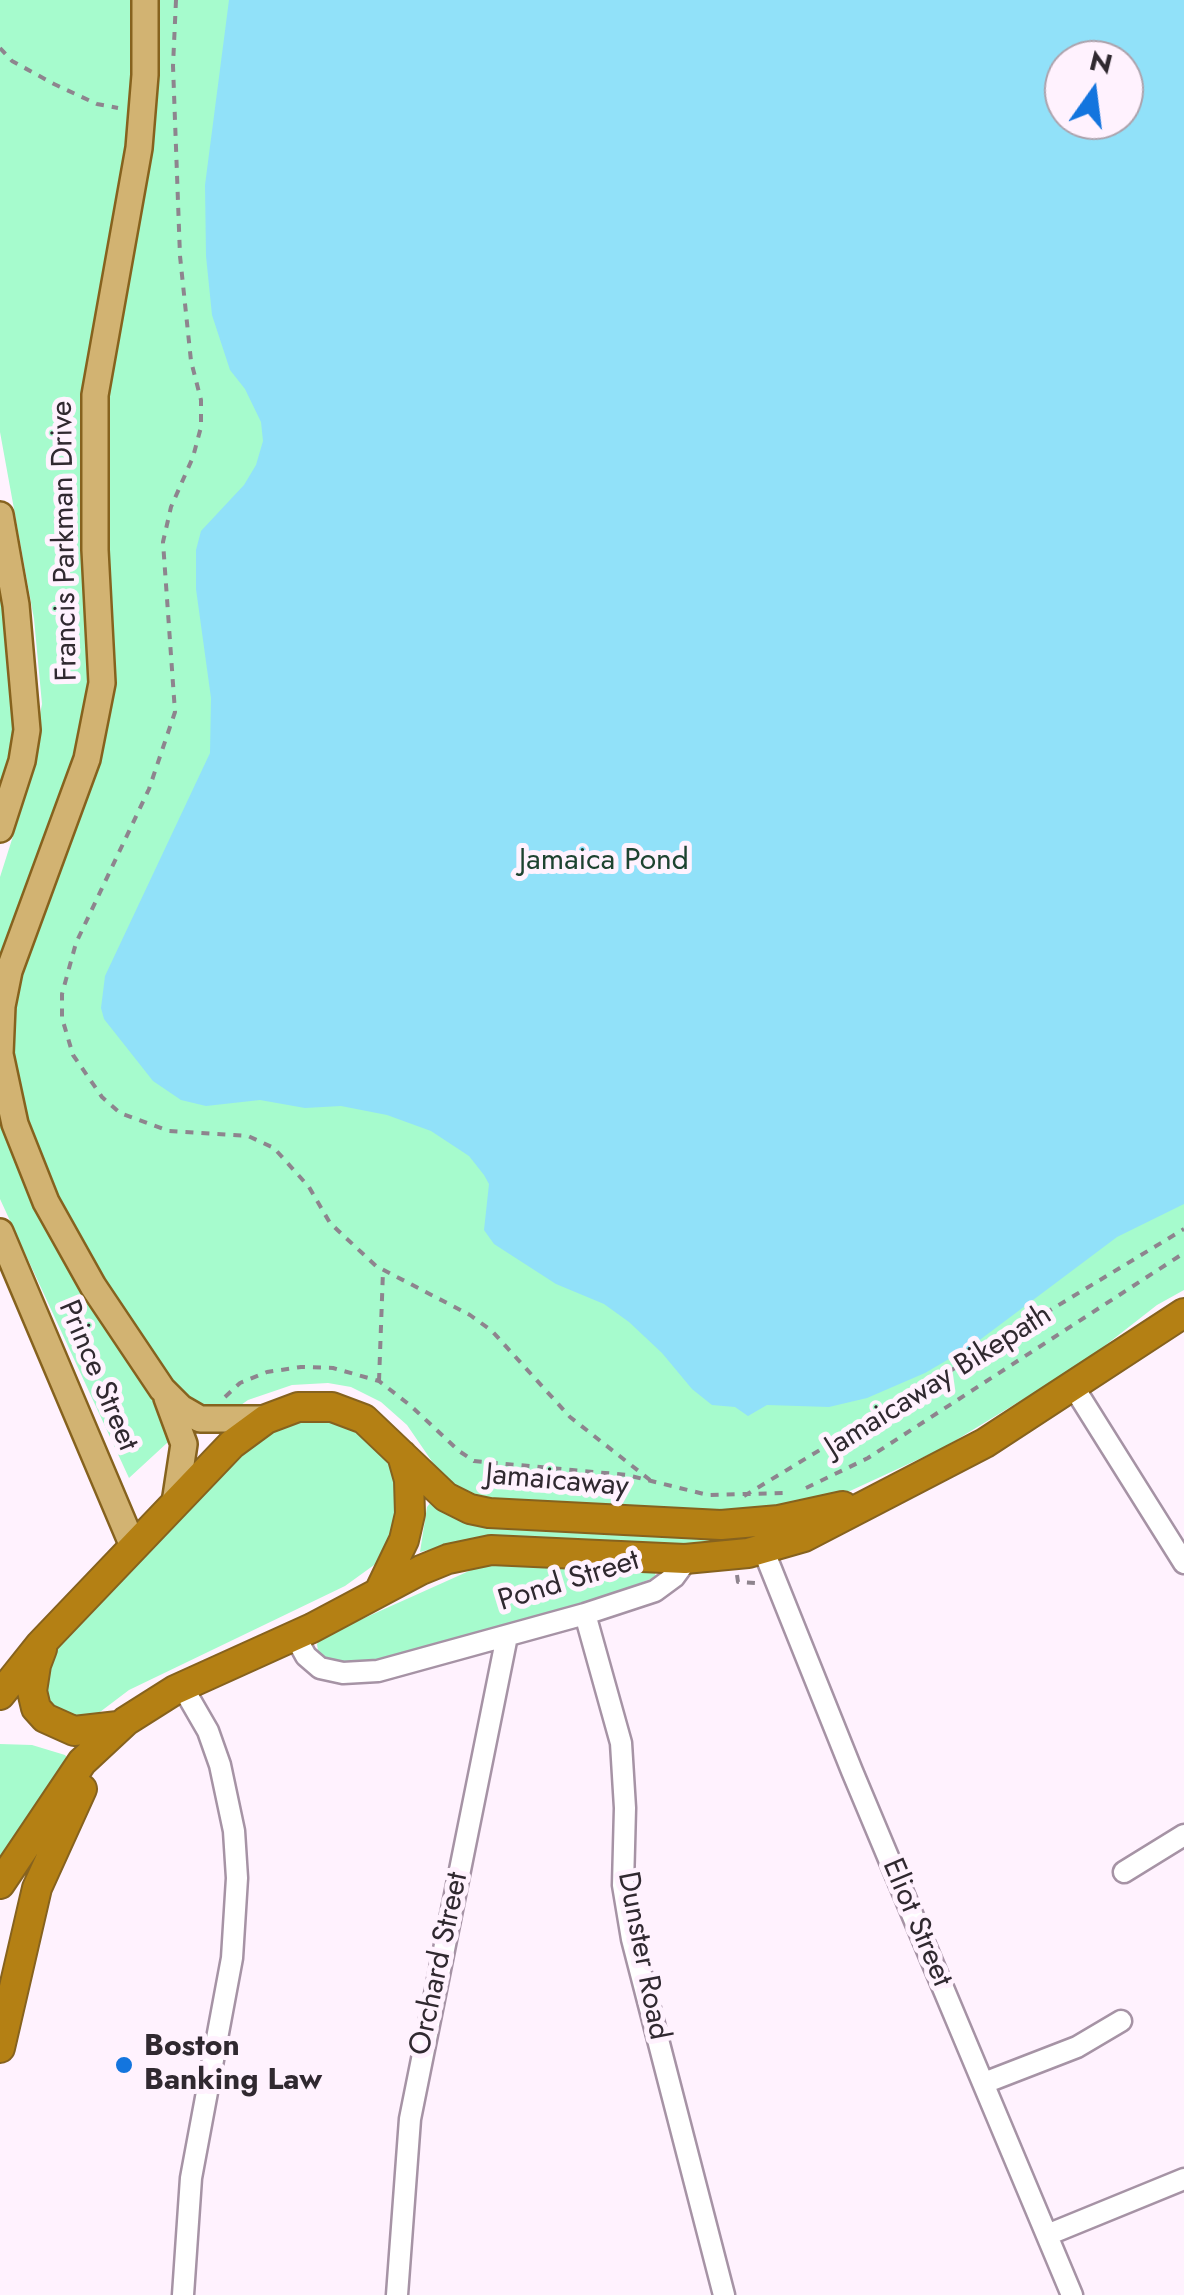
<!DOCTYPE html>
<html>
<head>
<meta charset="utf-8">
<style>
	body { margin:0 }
	#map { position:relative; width:1184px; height:2295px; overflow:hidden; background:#fff2fe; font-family:Jost,sans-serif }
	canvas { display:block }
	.north { position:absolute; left:1044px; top:40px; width:100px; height:100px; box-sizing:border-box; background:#fff2fe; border:2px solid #aca2ac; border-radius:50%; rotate:14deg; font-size:28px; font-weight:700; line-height:40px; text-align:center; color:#302930 }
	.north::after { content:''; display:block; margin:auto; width:35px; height:45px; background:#1375de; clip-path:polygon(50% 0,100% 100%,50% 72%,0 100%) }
</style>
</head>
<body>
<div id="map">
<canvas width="1184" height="2295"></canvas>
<div class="north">N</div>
</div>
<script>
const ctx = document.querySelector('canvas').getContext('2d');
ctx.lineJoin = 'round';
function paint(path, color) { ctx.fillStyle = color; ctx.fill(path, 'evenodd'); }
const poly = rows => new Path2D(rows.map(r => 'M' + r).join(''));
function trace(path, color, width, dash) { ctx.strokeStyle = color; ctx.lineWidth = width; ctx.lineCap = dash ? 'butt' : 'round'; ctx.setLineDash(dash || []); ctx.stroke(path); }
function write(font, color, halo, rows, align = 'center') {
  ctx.font = font + ' Jost,sans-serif'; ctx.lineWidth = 10; ctx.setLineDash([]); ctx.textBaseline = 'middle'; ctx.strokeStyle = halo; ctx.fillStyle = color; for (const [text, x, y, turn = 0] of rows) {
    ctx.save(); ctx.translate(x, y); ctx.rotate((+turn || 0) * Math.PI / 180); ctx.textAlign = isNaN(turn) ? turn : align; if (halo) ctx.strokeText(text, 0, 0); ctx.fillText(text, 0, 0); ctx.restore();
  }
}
paint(poly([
	[0,0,1184,0,1184,1290,1157,1305,1084,1362,943,1448,824,1503,765,1512,703,1511,495,1500,476,1496,458,1488,442,1476,407,1425,381,1402,351,1387,328,1383,292,1385,248,1400,231,1412,209,1414,167,1443,129,1478,0,1199,0,877,21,811,42,704,34,619,0,432],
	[1064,60,1124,60,1124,120,1064,120],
	[0,574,14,696,12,742,0,792],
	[327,1419,363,1436,385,1458,397,1481,399,1520,381,1560,345,1586,129,1690,92,1718,67,1718,47,1702,40,1684,46,1661,183,1515,255,1443,285,1422],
	[431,1502,463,1522,482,1526,730,1539,729,1544,700,1548,505,1538,476,1539,420,1552,427,1507],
	[499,1564,641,1571,655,1573,656,1577,573,1608,384,1659,349,1664,327,1659,318,1651,317,1644,322,1637,478,1567],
	[0,1744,32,1745,65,1755,70,1761,0,1858]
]), '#a6fbcd');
paint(poly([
	[229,0,1184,0,1184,1204,1117,1237,973,1345,925,1373,867,1398,829,1407,767,1405,748,1416,735,1407,712,1405,692,1389,662,1353,629,1322,604,1304,556,1284,494,1244,484,1230,489,1184,484,1175,469,1156,431,1131,387,1115,341,1106,305,1108,260,1100,206,1106,181,1100,153,1081,104,1019,101,1008,105,976,210,753,211,698,196,589,196,550,201,531,244,485,256,465,263,441,261,422,245,389,230,370,212,315,206,256,205,185],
	[1064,60,1124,60,1124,120,1064,120]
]), '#91e1f9');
const minor = poly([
	[1073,1386,1184,1563],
	[763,1549,852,1771,1072,2295],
	[585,1614,621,1743,625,1808,623,1885,632,1939,724,2295],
	[295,1636,306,1656,320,1668,343,1673,378,1671,585,1614,655,1591,674,1577,688,1558],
	[182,1686,208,1731,220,1765,234,1831,237,1878,232,1958,191,2178,183,2295],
	[1124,1872,1184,1835],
	[984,2083,1077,2047,1121,2021],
	[1047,2235,1184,2179],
	[397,2295,410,2119,507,1636]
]);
const major = poly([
	[145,0,145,75,139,148,95,395,95,550,102,683,87,759,9,971,2,1006,0,1054,15,1124,46,1202,93,1286,162,1389,181,1408,200,1419,266,1419],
	[0,515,16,605,27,730,22,761,0,829],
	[0,1232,133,1546],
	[167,1398,184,1444,175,1503]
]);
const highway = poly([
	[379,1592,404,1540,410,1514,409,1480,402,1455],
	[42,1649,36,1665,32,1691,36,1708,45,1718,74,1731,118,1726],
	[0,1695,40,1645,232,1444,266,1419,298,1407,332,1407,364,1419,446,1497,470,1509,489,1513,721,1525,779,1520,843,1506],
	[0,1884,82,1762,126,1721,175,1690,312,1628,421,1570,448,1559,491,1550,685,1559,748,1553,804,1537,985,1443,1184,1313],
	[0,2048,37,1888,82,1789]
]);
trace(minor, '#a693a5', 25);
trace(major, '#86621e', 30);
trace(highway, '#86621e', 32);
trace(poly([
	[176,0,173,66,180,256,191,361,201,400,201,427,193,457,171,507,163,542,175,712,149,789,76,943,62,994,62,1018,73,1055,102,1097,120,1113,169,1131,248,1136,274,1148,309,1187,330,1223,376,1266,470,1315,492,1331,570,1417,650,1480],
	[0,48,12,61,54,84,97,104,118,108],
	[379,1381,383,1271],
	[225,1397,240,1383,267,1372,301,1367,333,1368,379,1381,411,1406,459,1451,474,1461,627,1475,708,1495,787,1493],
	[806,1488,868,1458,1184,1253],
	[744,1496,1184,1229],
	[737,1575,738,1582,756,1583]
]), '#8e848e', 4, [8, 8]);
trace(minor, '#fff', 20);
trace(major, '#d2b372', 25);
trace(highway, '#b48014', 28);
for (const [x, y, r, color] of [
	[124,2065,10,"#1375de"]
]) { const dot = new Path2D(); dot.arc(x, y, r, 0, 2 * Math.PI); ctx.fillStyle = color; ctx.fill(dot); trace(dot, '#fff2fe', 4); }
write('30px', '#302930', '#fff2fe', [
	["Francis Parkman Drive",66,541,-91],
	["Prince Street",97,1376,67],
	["Jamaicaway Bikepath",939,1382,-32],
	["Jamaicaway",557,1482,5],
	["Pond Street",569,1582,-17],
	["Eliot Street",916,1923,67],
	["Dunster Road",642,1956,79],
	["Orchard Street",440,1964,-78]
]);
write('30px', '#1d4330', '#fff2fe', [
	["Jamaica Pond",604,862]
]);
write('bold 30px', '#302930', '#fff2fe', [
	["Boston",144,2048],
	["Banking Law",144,2082]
], 'left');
</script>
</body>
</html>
